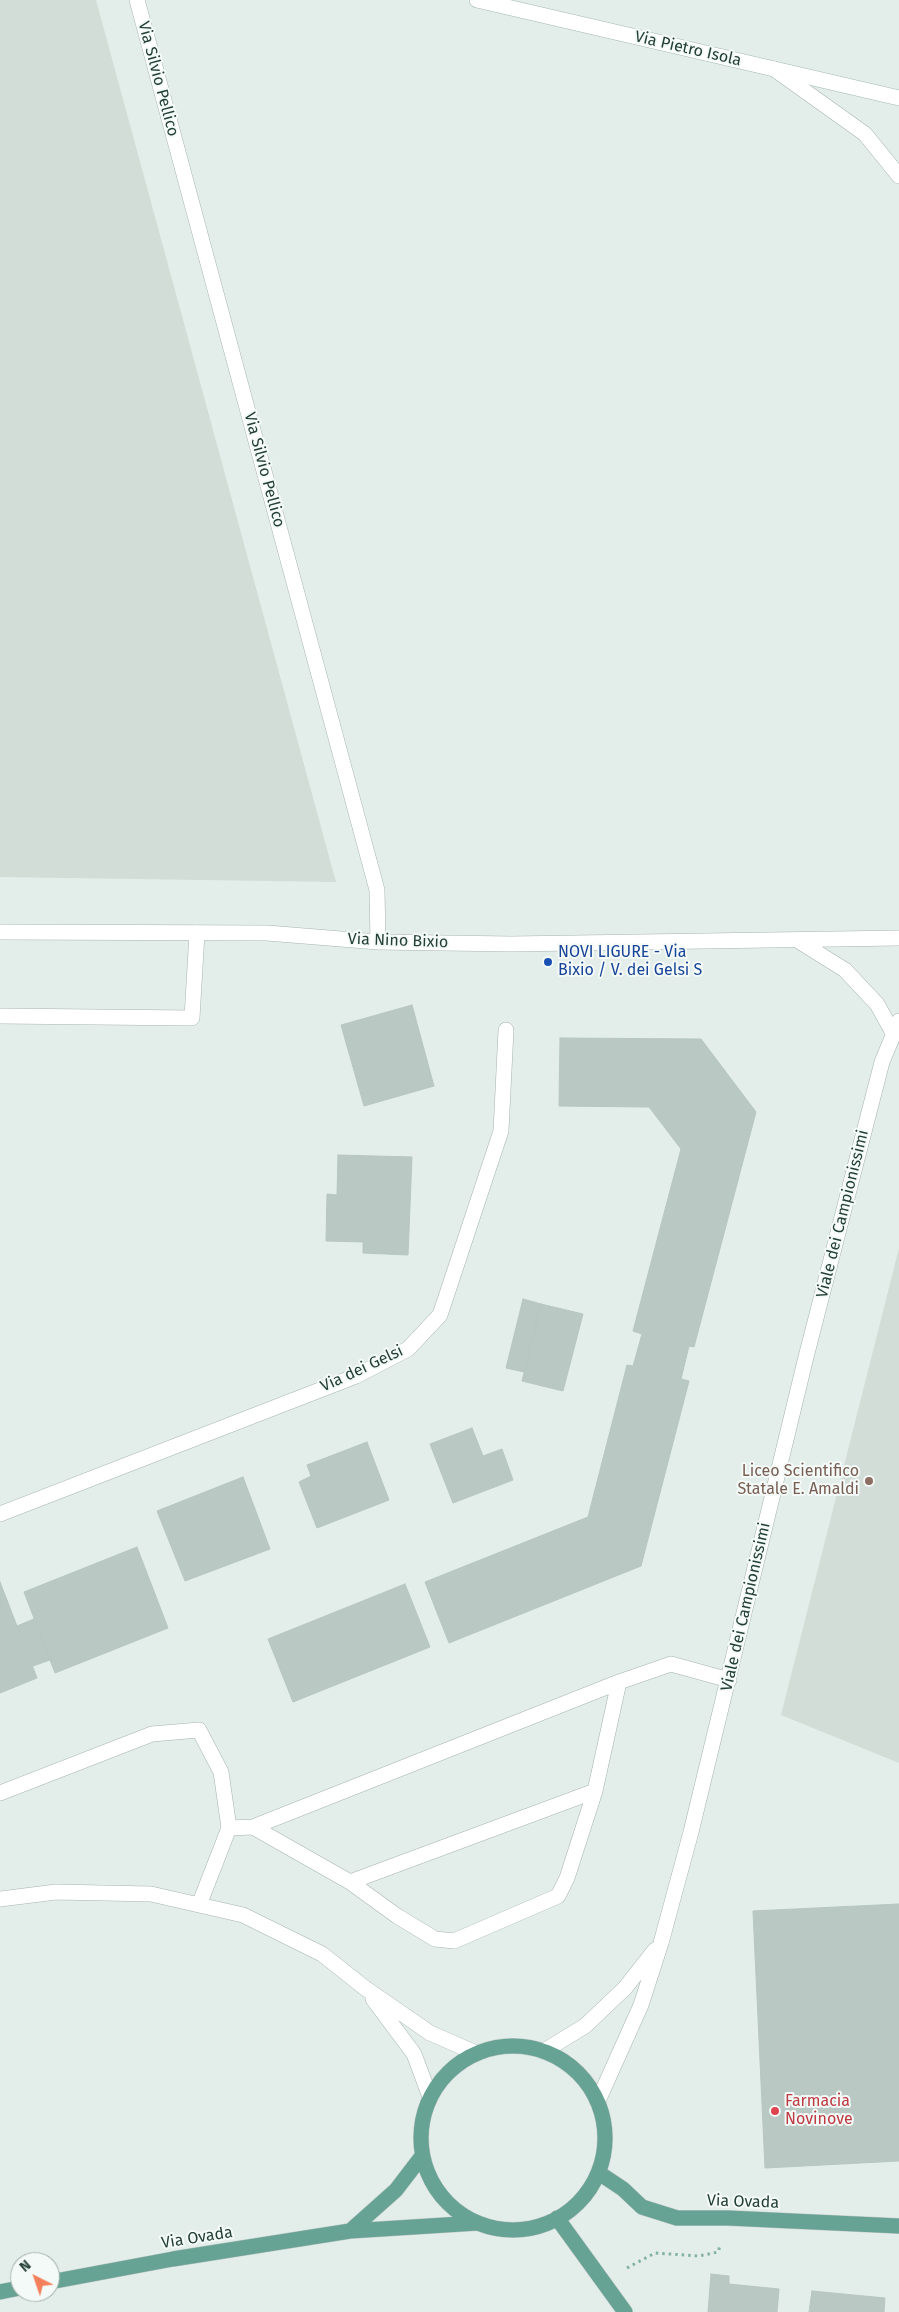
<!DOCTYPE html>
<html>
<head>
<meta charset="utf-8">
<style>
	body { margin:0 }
	#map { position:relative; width:899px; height:2312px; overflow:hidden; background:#e3ede9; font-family:"Fira Sans",sans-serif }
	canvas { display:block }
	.north { position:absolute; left:10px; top:2252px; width:50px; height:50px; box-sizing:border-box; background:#f4faf7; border:1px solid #a0afaa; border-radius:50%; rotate:319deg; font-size:14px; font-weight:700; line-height:20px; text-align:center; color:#233f37 }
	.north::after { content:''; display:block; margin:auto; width:18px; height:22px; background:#f47f5b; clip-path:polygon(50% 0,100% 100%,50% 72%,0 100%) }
</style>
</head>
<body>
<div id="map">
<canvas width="899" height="2312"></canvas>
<div class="north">N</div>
</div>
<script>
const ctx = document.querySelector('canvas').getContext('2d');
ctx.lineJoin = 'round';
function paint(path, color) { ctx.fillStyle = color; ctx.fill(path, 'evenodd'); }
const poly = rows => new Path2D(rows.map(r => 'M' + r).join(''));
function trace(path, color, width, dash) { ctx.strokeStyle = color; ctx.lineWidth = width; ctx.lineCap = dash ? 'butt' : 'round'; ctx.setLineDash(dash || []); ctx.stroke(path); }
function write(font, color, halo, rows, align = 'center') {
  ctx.font = font + ' "Fira Sans",sans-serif'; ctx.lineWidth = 4; ctx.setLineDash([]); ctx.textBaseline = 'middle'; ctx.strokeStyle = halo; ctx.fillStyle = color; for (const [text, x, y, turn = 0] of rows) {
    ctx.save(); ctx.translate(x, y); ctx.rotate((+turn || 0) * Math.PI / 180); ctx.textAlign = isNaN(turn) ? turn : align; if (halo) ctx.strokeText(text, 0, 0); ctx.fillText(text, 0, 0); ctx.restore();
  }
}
paint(poly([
	[0,0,96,0,336,882,0,877],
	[899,1248,899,1763,781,1715]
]), '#d2ddd8');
const building = poly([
	[412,1005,434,1086,364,1106,341,1025,412,1005],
	[560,1038,701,1039,756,1112,694,1347,689,1346,681,1379,689,1381,641,1566,449,1643,425,1582,588,1517,627,1365,633,1366,642,1334,633,1331,681,1149,649,1107,559,1106,560,1038],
	[338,1155,412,1157,408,1255,363,1253,363,1242,326,1241,327,1194,337,1195,338,1155],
	[523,1299,541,1304,524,1372,506,1368,523,1299],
	[541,1304,583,1314,563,1391,522,1381,541,1304],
	[472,1428,483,1456,502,1449,513,1480,453,1503,430,1444,472,1428],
	[367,1442,389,1500,317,1528,299,1482,311,1476,307,1465,367,1442],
	[243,1477,270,1549,185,1581,157,1511,243,1477],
	[137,1547,168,1628,55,1673,24,1592,137,1547],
	[0,1582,37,1678,0,1693,0,1582],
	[405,1584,430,1647,293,1702,268,1639,405,1584],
	[34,1619,50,1660,33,1666,17,1626,34,1619],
	[899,1904,899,2161,765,2168,753,1911,899,1904],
	[711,2274,729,2276,729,2284,779,2289,777,2312,708,2312,711,2274],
	[812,2291,885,2298,884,2312,809,2312,812,2291]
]);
paint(building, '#b9c8c2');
trace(building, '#b6c7c0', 1);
const lane = poly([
	[0,1016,192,1018,197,933],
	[253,1827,350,1882,397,1916,435,1939,454,1941,558,1896,567,1878,595,1791,619,1682],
	[229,1828,253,1827,619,1682,671,1664,729,1680],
	[350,1882,595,1791]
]);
const street = poly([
	[137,0,377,890,378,942],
	[774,69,865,134,899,176],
	[0,932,267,933,378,942,511,944,899,938],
	[797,940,845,970,877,1004,893,1033],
	[0,1514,356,1376,408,1349,440,1315,501,1131,506,1030],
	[0,1793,152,1734,199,1730,221,1772,229,1828,199,1905],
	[0,1899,56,1892,151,1894,243,1915,322,1954,365,1988,430,2033,476,2053],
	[373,1999,414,2054,430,2097],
	[544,2051,585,2026,625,1988,655,1950],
	[598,2101,641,2005,661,1943,691,1832,806,1357,882,1062,899,1021]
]);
const secondary = poly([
	[477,0,899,98]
]);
const primary = poly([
	'421 2138a92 92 0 1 1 184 0a92 92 0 1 1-184 0Z',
	[599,2173,623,2189,642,2207,677,2218,728,2218,899,2226],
	[557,2218,625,2312],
	[350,2231,396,2190,422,2156],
	[50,2282,173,2259,350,2231,477,2223],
	[0,2292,20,2288]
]);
trace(lane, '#a6b5b0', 16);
trace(street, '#a6b5b0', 16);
trace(secondary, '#a2b9b1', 16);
trace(primary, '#c1c9c7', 16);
trace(poly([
	[627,2268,655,2253,699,2256,718,2252,720,2246]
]), '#83b1a3', 3, [2.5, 4]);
trace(lane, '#fff', 15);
trace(street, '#fff', 15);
trace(secondary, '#fff', 15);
trace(primary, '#67a394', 15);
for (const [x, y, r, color] of [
	[548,962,5,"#1a4fb4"],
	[869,1481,5,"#8d6e63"],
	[775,2111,5,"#e0444e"]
]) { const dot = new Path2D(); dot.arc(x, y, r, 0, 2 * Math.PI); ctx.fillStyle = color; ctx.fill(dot); trace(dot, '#f4faf7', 2); }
write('16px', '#233f37', '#f4faf7', [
	["Via Pietro Isola",688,49,13],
	["Via Silvio Pellico",158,79,75],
	["Via Silvio Pellico",264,470,75],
	["Via Nino Bixio",398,941,2],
	["Viale dei Campionissimi",843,1214,-76],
	["Via dei Gelsi",362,1369,-25],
	["Viale dei Campionissimi",746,1607,-77],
	["Via Ovada",743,2202,2],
	["Via Ovada",197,2238,-9]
]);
write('16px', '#164399', '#f4faf7', [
	["NOVI LIGURE - Via",558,953],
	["Bixio / V. dei Gelsi S",558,971]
], 'left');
write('16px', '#785e54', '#f4faf7', [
	["Liceo Scientifico",859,1472],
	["Statale E. Amaldi",859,1490]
], 'right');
write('16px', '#be3a42', '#f4faf7', [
	["Farmacia",785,2102],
	["Novinove",785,2120]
], 'left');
</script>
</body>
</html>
